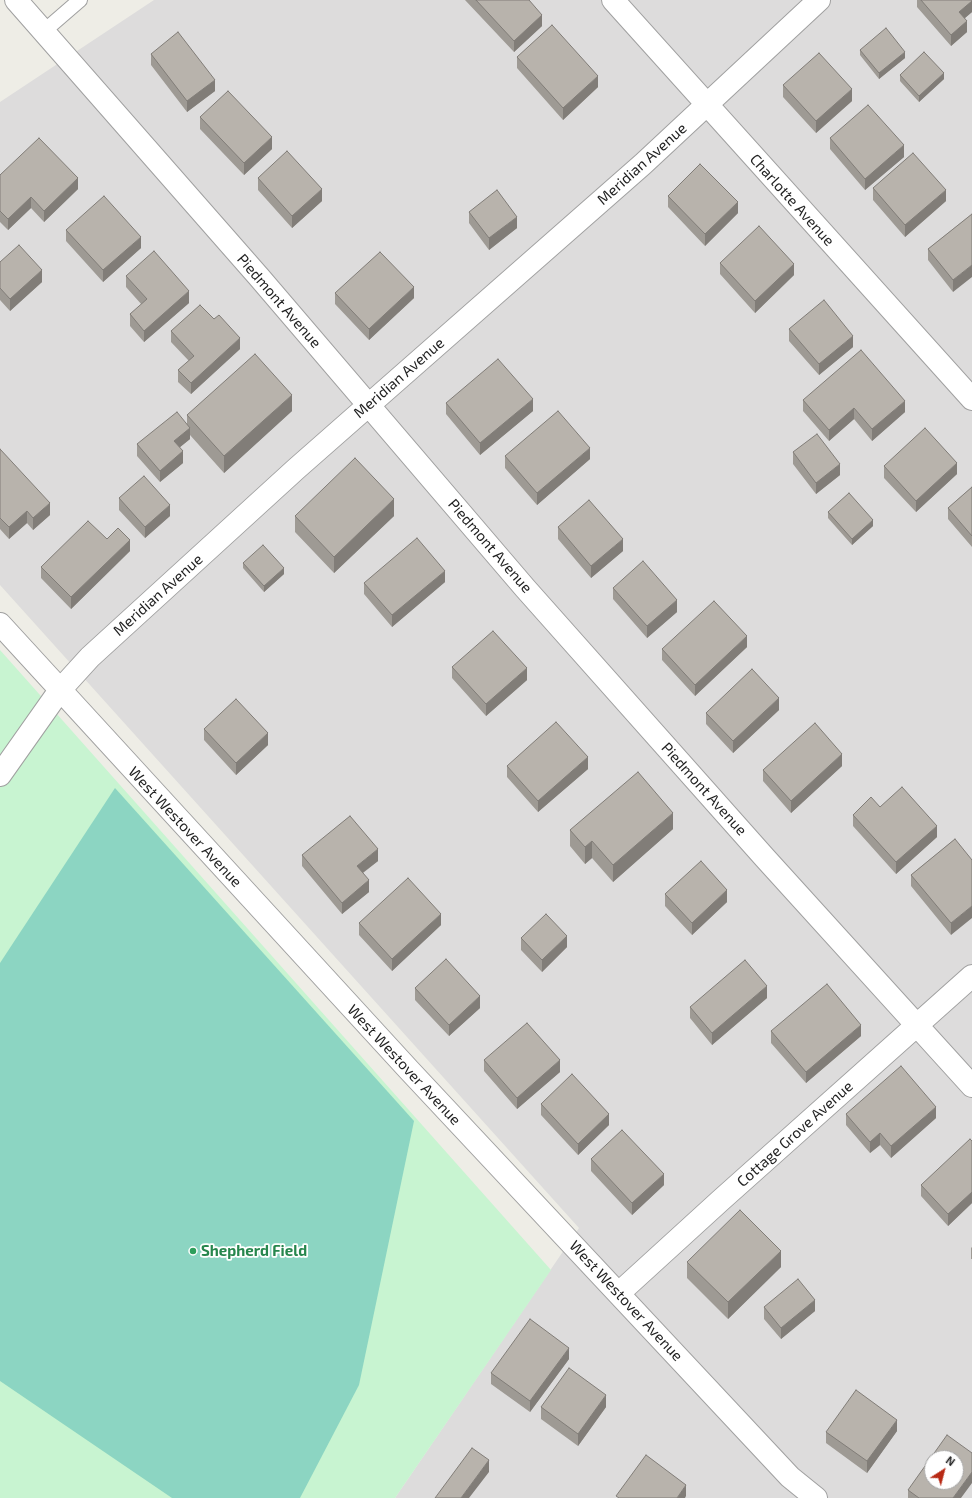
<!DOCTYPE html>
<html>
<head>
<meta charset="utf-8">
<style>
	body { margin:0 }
	#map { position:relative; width:972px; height:1498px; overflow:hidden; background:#eeede6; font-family:"Exo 2",sans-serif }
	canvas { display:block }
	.north { position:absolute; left:924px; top:1450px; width:40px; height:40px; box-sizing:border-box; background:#fff; border:1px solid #a5a5a5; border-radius:50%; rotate:36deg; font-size:11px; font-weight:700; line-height:16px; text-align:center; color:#1f1f1f }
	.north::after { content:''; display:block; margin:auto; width:14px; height:18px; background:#b82a15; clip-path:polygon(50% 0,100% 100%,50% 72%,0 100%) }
</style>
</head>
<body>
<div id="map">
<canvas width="972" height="1498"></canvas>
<div class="north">N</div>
</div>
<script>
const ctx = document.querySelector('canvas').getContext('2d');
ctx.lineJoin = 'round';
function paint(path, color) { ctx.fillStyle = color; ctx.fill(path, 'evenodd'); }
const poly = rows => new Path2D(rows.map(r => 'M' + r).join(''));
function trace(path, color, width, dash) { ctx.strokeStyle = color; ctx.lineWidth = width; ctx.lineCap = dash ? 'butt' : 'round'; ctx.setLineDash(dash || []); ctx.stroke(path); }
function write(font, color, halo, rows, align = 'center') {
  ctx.font = font + ' "Exo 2",sans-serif'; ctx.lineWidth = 3.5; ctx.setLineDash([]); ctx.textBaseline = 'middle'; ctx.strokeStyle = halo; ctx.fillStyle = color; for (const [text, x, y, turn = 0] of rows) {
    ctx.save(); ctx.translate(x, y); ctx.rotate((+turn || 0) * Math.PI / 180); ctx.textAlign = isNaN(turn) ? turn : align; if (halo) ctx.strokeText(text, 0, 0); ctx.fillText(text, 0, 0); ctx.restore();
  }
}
paint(poly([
	[154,0,972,0,972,1498,395,1498,579,1228,0,585,0,102],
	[932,1458,956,1458,956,1482,932,1482]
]), '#dddcdc');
paint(poly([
	[0,650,551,1270,395,1498,0,1498]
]), '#c8f4d1');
paint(poly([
	[115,788,414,1121,359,1385,300,1498,172,1498,0,1381,0,963]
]), '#8cd5c2');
const service = poly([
	[43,32,80,0]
]);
const minor = poly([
	[16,0,259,277,525,588,765,858,972,1086],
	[613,0,972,399],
	[0,624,409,1070,790,1477,816,1498],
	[0,775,60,690,90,657,296,469,643,164,819,0],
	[619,1293,721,1200,972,976]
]);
trace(service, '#a0a0a0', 16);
trace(minor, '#a0a0a0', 24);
trace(service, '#fff', 14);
trace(minor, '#fff', 22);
paint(poly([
	[465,0,529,0,542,26,514,52],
	[917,0,972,0,972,12,965,18,967,32,951,46,917,7],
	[860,50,905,58,879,79,860,55],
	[151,54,215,91,187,112,151,65],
	[517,57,598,87,563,120,517,68],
	[900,75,944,79,919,102,900,81],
	[783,85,852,101,816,133,783,97],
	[200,117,272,149,244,175,200,129],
	[830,138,904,157,865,190,830,149],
	[0,175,78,189,44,222,31,208,8,230,0,222],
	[258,178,322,201,292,228,258,190],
	[873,188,946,201,905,237,873,200],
	[668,196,738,213,705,246,668,207],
	[469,212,517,228,489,250,469,223],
	[972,214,953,292,928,260,928,249],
	[66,230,141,248,103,282,66,241],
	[0,262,42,282,10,311,0,300],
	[720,263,794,275,755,313,720,274],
	[126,276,189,303,144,342,130,326,130,314,142,305,126,287],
	[335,293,414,298,369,340,335,304],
	[789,329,853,347,819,375,789,341],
	[171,331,240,349,191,394,178,382,178,370,189,361,171,342],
	[803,400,905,412,872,441,854,419,829,441,803,411],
	[446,403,533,411,480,455,446,414],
	[292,411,224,473,190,435,190,439,180,447,183,463,160,482,137,456,137,444,187,424,187,415],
	[0,449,50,515,33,530,27,523,9,539,0,529],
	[793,452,840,475,816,494,793,464],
	[505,456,590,459,537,505,505,468],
	[884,466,957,474,916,512,884,478],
	[972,487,972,547,948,519,948,508],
	[119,498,170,516,145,538,119,510],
	[828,512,873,526,852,545,828,518],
	[295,516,394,516,334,573,295,532],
	[558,527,623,551,591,578,558,539],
	[107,539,130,551,71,609,41,578,41,567],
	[243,563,284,574,264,592,243,568],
	[445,582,392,627,364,594,364,583],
	[613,588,677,612,647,638,613,599],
	[747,647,695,696,662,660,662,649],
	[452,667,527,680,486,716,452,678],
	[779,710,733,753,706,724,706,713],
	[204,729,268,745,236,775,204,740],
	[507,766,588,769,538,812,507,777],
	[842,766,791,813,763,781,763,770],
	[880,807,937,837,896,874,853,826,853,815],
	[673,829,613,882,592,858,585,864,570,846,570,830],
	[955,839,951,935,911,886,911,875],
	[302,855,378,861,363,873,369,892,342,914,302,866],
	[665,894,727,902,692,935,665,906],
	[359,923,441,925,392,971,359,935],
	[521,938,567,947,542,972,521,950],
	[415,988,480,1008,449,1036,415,1000],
	[767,998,712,1045,690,1018,690,1007],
	[771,1031,861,1036,806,1083,771,1043],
	[484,1060,560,1072,517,1109,484,1071],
	[541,1104,609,1125,578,1155,541,1115],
	[846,1114,936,1118,891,1158,880,1145,870,1153,846,1125],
	[972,1141,972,1203,948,1226,921,1196,921,1185],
	[591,1159,664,1185,632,1215,591,1171],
	[972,1247,972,1259,971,1259,971,1248],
	[687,1262,781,1267,728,1319,687,1278],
	[764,1307,815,1311,781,1339,764,1319],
	[569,1359,530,1412,491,1384,491,1373],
	[541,1407,606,1407,578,1446,541,1419],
	[897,1431,867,1473,826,1443,826,1432],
	[908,1490,961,1498,908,1498]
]), '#9e9a94');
paint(poly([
	[972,1,972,12,959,23,959,12],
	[542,15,542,26,514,52,514,41],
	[967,21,967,32,951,46,951,35],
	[905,52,905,58,879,79,879,73],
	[944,73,944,79,919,102,919,96],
	[598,76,598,87,563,120,563,108],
	[215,80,215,91,187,112,187,101],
	[852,89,852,101,816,133,816,121],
	[272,137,272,149,244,175,244,163],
	[904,145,904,157,865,190,865,179],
	[78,178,78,189,44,222,44,211],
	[322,189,322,201,292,228,292,216],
	[946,190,946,201,905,237,905,225],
	[31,197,31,208,8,230,8,219],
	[738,202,738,213,705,246,705,234],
	[517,217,517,228,489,250,489,238],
	[141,237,141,248,103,282,103,270],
	[794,264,794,275,755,313,755,301],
	[972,265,972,277,953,292,953,280],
	[42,270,42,282,10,311,10,299],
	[414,287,414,298,369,340,369,329],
	[189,291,189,303,144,342,144,331],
	[853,336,853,347,819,375,819,364],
	[240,338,240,349,191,394,191,383],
	[292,395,292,411,224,473,224,456],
	[533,399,533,411,480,455,480,443],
	[905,401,905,412,872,441,872,429],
	[854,408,854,419,829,441,829,430],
	[190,428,190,439,174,452,174,441],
	[590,448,590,459,537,505,537,493],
	[183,451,183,463,160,482,160,471],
	[957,463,957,474,916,512,916,501],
	[840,464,840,475,816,494,816,483],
	[394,499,394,516,334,573,334,557],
	[50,503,50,515,33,530,33,518],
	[170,505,170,516,145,538,145,527],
	[27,511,27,523,9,539,9,527],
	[873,520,873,526,852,545,852,539],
	[623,539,623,551,591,578,591,566],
	[130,540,130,551,71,609,71,597],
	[284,568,284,574,264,592,264,586],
	[445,571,445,582,392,627,392,615],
	[677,600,677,612,647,638,647,626],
	[747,636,747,647,695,696,695,685],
	[527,668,527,680,486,716,486,704],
	[779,698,779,710,733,753,733,741],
	[268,733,268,745,236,775,236,763],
	[842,754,842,766,791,813,791,801],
	[588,757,588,769,538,812,538,801],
	[673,813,673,829,613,882,613,865],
	[937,826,937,837,896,874,896,862],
	[592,841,592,858,585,864,585,847],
	[378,849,378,861,357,877,357,866],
	[369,880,369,892,342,914,342,903],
	[727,890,727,902,692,935,692,923],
	[972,906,972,918,951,935,951,923],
	[441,914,441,925,392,971,392,959],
	[567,936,567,947,542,972,542,960],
	[767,986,767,998,712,1045,712,1033],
	[480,996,480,1008,449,1036,449,1025],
	[861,1025,861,1036,806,1083,806,1072],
	[560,1060,560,1072,517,1109,517,1098],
	[936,1107,936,1118,891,1158,891,1146],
	[609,1114,609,1125,578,1155,578,1144],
	[880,1133,880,1145,870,1153,870,1142],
	[664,1174,664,1185,632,1215,632,1203],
	[972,1192,972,1203,948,1226,948,1214],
	[781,1251,781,1267,728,1319,728,1302],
	[815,1300,815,1311,781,1339,781,1328],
	[569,1348,569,1359,530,1412,530,1401],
	[606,1395,606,1407,578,1446,578,1434],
	[897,1420,897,1431,867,1473,867,1461],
	[489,1460,489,1472,469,1498,461,1498],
	[972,1472,972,1483,961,1498,953,1498],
	[686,1485,686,1496,685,1498,677,1498]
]), '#817d78');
const building = poly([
	[476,0,529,0,542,15,514,41,476,0],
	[921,0,972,0,972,1,959,12,967,21,951,35,921,0],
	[552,25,598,76,563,108,517,57,552,25],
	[886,28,905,52,879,73,860,50,886,28],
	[178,32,215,80,187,101,151,54,178,32],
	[924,52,944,73,919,96,900,75,924,52],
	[819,53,852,89,816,121,783,85,819,53],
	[228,91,272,137,244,163,200,117,228,91],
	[868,105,904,145,865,179,830,138,868,105],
	[39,138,78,178,44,211,31,197,8,219,0,211,0,175,39,138],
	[287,151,322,189,292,216,258,178,287,151],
	[913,153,946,190,905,225,873,188,913,153],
	[700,164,738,202,705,234,668,196,700,164],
	[497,190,517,217,489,238,469,212,497,190],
	[104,196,141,237,103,270,66,230,104,196],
	[972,214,972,265,953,280,928,249,972,214],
	[759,226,794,264,755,301,720,263,759,226],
	[19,245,42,270,10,299,0,288,0,262,19,245],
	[154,251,189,291,144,331,130,314,147,299,126,276,154,251],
	[380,252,414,287,369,329,335,293,380,252],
	[824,300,853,336,819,364,789,329,824,300],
	[200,305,214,319,219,315,240,338,191,383,178,370,194,356,171,331,200,305],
	[861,350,905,401,872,429,854,408,829,430,803,400,861,350],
	[255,354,292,395,224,456,187,415,255,354],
	[498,359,533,399,480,443,446,403,498,359],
	[558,411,590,448,537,493,505,456,558,411],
	[177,412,190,428,174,441,183,451,160,471,137,444,177,412],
	[925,428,957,463,916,501,884,466,925,428],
	[817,434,840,464,816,483,793,452,817,434],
	[0,449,50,503,33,518,27,511,9,527,0,518,0,449],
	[355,458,394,499,334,557,295,516,355,458],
	[144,476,170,505,145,527,119,498,144,476],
	[972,487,972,536,948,508,972,487],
	[849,493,873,520,852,539,828,512,849,493],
	[589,500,623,539,591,566,558,527,589,500],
	[88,521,107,539,118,528,130,540,71,597,41,567,88,521],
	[417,538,445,571,392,615,364,583,417,538],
	[263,545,284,568,264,586,243,563,263,545],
	[643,561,677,600,647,626,613,588,643,561],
	[714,601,747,636,695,685,662,649,714,601],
	[493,631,527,668,486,704,452,667,493,631],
	[752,669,779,698,733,741,706,713,752,669],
	[236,699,268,733,236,763,204,729,236,699],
	[556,722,588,757,538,801,507,766,556,722],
	[815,723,842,754,791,801,763,770,815,723],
	[638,772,673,813,613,865,592,841,585,847,570,830,638,772],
	[902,787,937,826,896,862,853,815,871,797,880,807,902,787],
	[350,816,378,849,357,866,369,880,342,903,302,855,350,816],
	[955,839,972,860,972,906,951,923,911,875,955,839],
	[701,861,727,890,692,923,665,894,701,861],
	[408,878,441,914,392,959,359,923,408,878],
	[546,914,567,936,542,960,521,938,546,914],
	[446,959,480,996,449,1025,415,988,446,959],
	[745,960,767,986,712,1033,690,1007,745,960],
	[827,984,861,1025,806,1072,771,1031,827,984],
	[527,1023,560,1060,517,1098,484,1060,527,1023],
	[901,1066,936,1107,891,1146,880,1133,870,1142,846,1114,901,1066],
	[572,1074,609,1114,578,1144,541,1104,572,1074],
	[622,1130,664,1174,632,1203,591,1159,622,1130],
	[970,1139,972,1141,972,1192,948,1214,921,1185,970,1139],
	[740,1210,781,1251,728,1302,687,1262,740,1210],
	[798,1279,815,1300,781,1328,764,1307,798,1279],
	[530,1319,569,1348,530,1401,491,1373,530,1319],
	[569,1368,606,1395,578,1434,541,1407,569,1368],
	[856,1390,897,1420,867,1461,826,1432,856,1390],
	[947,1435,972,1453,972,1472,953,1498,919,1498,908,1490,947,1435],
	[932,1458,956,1458,956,1482,932,1482,932,1458],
	[472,1448,489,1460,461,1498,435,1498,472,1448],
	[646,1455,686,1485,677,1498,619,1498,616,1496,646,1455]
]);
paint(building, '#b8b3ac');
trace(building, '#817d78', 1);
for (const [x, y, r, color] of [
	[193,1251,4,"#2e9e5b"]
]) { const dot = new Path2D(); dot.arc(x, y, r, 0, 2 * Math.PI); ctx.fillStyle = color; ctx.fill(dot); trace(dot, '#fff', 1.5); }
write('15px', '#1f1f1f', '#fff', [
	["Meridian Avenue",642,164,-42],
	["Charlotte Avenue",792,200,48],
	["Piedmont Avenue",279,301,49],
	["Meridian Avenue",399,378,-41],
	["Piedmont Avenue",490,546,49],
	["Meridian Avenue",158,595,-42],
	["Piedmont Avenue",704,789,48],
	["West Westover Avenue",185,827,47],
	["West Westover Avenue",404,1065,47],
	["Cottage Grove Avenue",795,1134,-42],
	["West Westover Avenue",626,1301,47]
]);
write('bold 15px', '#27864d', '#fff', [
	["Shepherd Field",201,1251]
], 'left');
</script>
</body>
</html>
